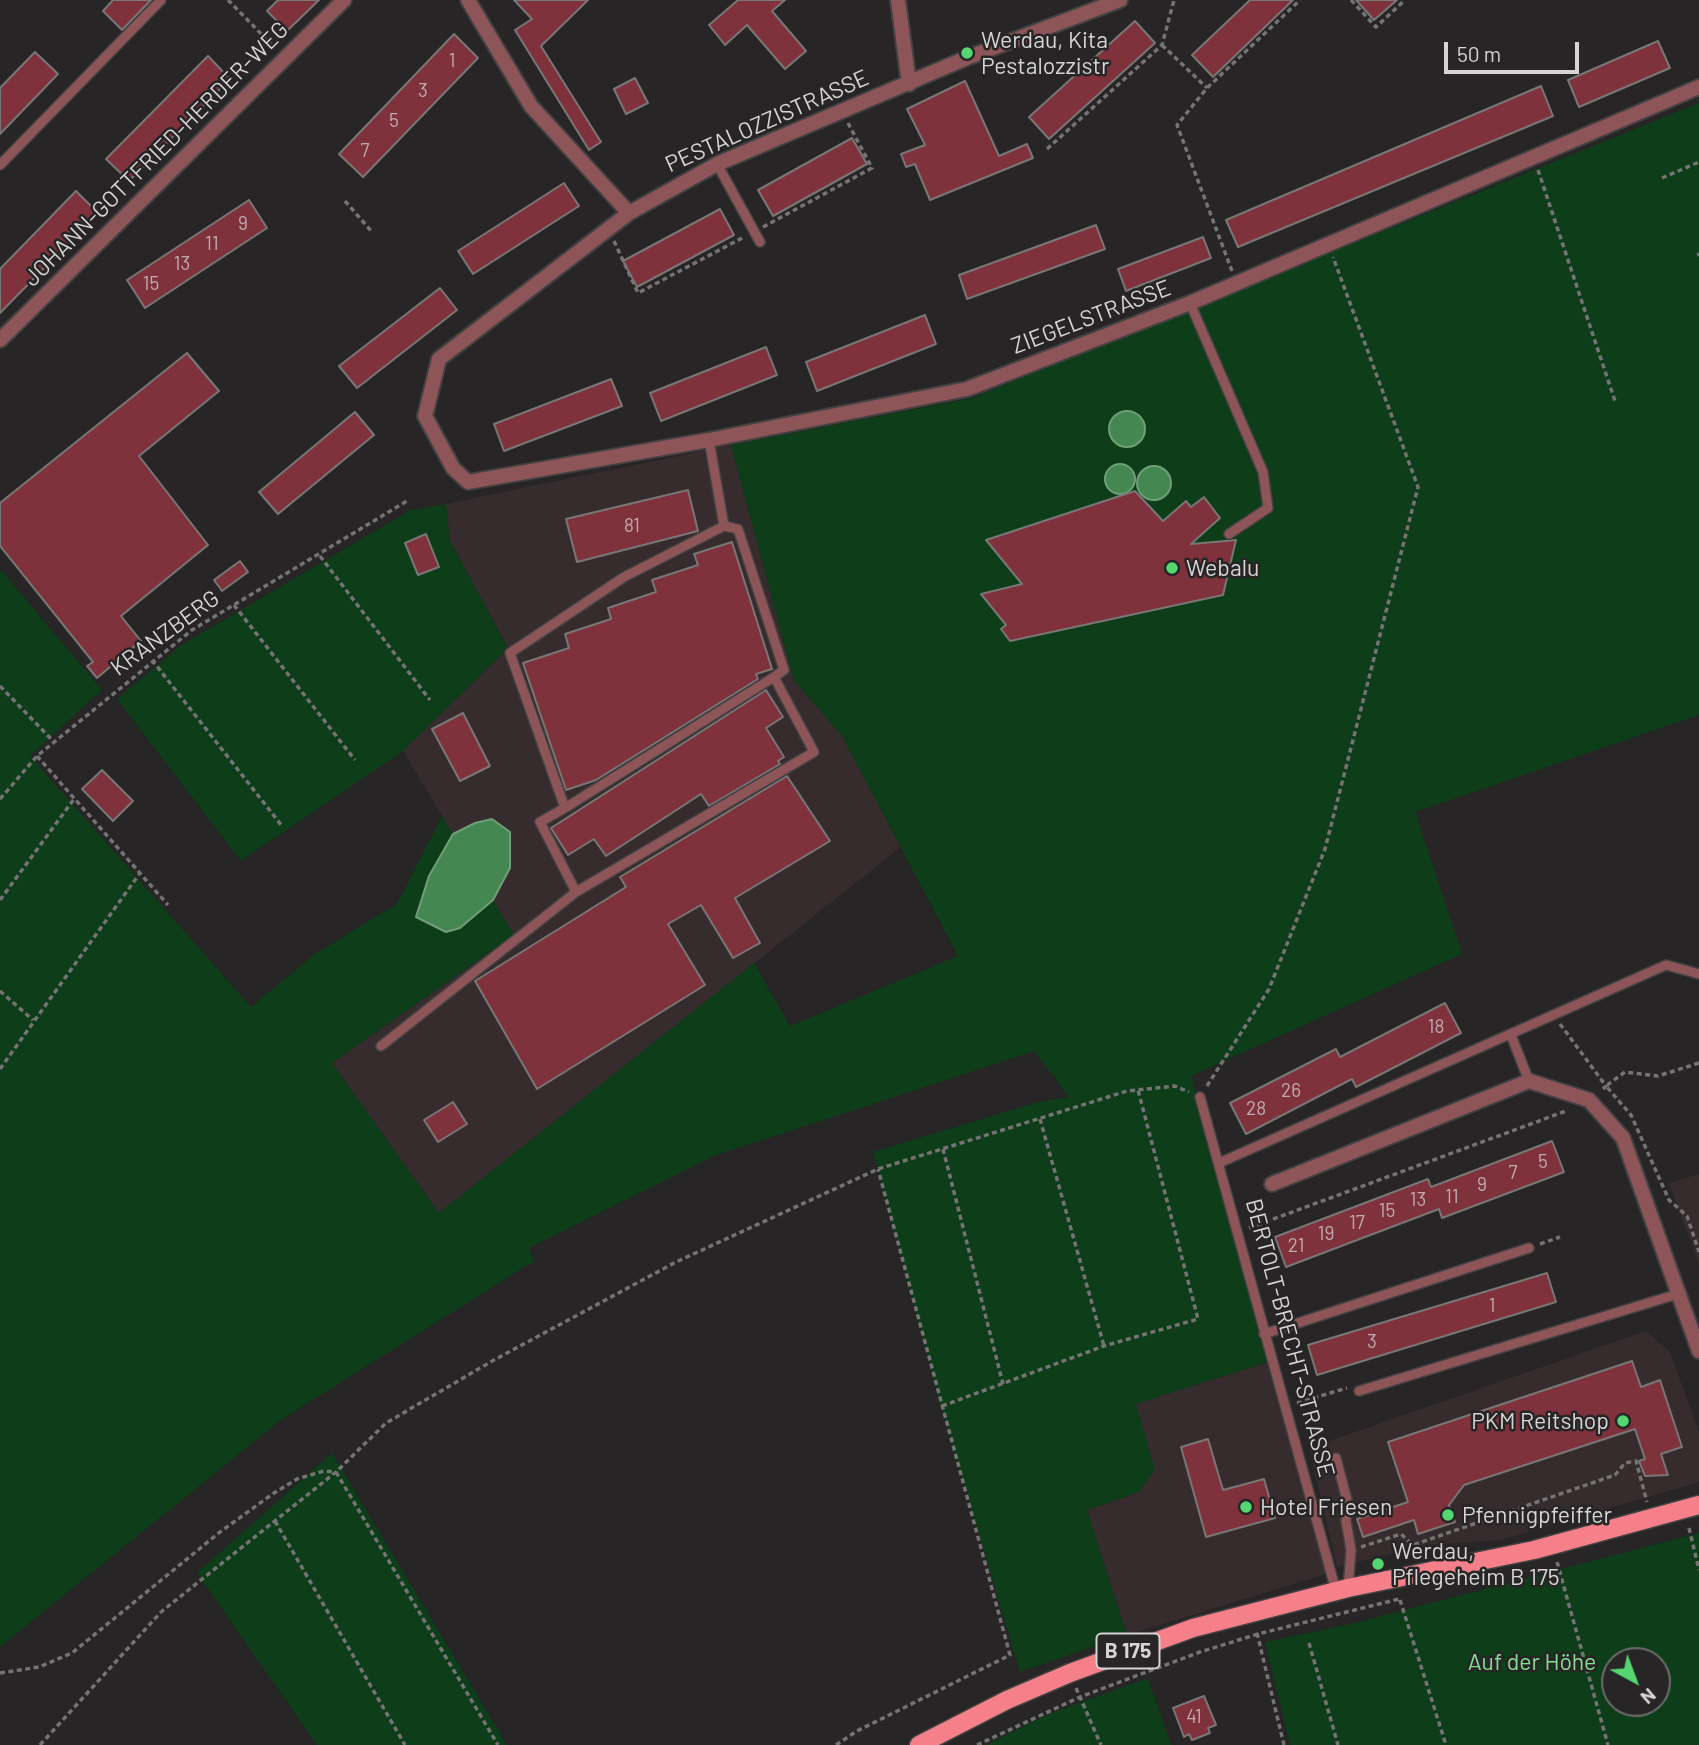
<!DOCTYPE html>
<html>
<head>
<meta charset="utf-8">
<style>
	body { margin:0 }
	#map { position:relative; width:1699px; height:1745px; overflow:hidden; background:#272525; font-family:Barlow,sans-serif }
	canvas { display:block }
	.north { position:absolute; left:1601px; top:1647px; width:70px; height:70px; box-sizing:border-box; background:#272525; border:2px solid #6d6b6b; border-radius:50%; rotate:139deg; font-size:19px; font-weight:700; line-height:28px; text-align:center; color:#d6d4d4 }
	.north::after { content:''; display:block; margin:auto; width:24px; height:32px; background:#55d671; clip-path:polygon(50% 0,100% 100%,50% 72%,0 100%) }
	.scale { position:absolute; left:1444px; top:42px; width:135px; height:32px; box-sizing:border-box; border:4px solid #d6d4d4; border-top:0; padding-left:9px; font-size:21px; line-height:24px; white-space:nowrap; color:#d6d4d4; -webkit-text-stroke:5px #272525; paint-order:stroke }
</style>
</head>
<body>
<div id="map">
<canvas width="1699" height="1745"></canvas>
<div class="north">N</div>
<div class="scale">50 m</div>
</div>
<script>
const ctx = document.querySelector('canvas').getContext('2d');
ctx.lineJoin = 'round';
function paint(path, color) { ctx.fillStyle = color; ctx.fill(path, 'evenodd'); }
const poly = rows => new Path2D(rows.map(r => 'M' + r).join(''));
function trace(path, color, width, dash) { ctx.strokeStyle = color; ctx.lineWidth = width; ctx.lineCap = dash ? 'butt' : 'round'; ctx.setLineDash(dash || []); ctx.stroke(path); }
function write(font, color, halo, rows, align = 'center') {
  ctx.font = font + ' Barlow,sans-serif'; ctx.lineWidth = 5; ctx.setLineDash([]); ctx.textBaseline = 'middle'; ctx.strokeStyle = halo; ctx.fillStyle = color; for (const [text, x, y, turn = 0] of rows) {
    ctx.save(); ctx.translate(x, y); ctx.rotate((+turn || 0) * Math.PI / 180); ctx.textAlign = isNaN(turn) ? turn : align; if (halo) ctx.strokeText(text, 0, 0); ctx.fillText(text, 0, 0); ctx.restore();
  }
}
paint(poly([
	[731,445,794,680,842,736,901,847,439,1213,332,1063,514,935,493,900,510,868,475,823,453,834,403,751,508,648,450,541,446,504],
	[1699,1174,1699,1264,1669,1183],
	[1646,1331,1670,1352,1699,1432,1699,1482,1501,1540,1427,1545,1337,1567,1309,1448],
	[1274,1360,1336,1571,1127,1635,1087,1510,1139,1492,1136,1404]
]), '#362c2d');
paint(poly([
	[1699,103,1699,715,1415,812,1462,954,1191,1076,1274,1360,1136,1404,1155,1470,1139,1492,1087,1510,1127,1635,1020,1672,941,1406,873,1152,1038,1102,1069,1097,1034,1051,714,1156,529,1248,534,1261,281,1420,0,1647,0,569,102,690,30,756,251,1007,315,954,397,904,442,816,453,834,429,876,460,928,493,900,514,935,332,1063,439,1213,754,963,790,1026,958,956,842,736,794,680,731,445,972,398],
	[446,504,450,541,508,648,403,751,241,861,117,699,183,644,411,510],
	[332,1453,507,1745,317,1745,197,1573],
	[1699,1533,1699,1745,1290,1745,1265,1642,1355,1623],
	[1615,1661,1657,1661,1657,1703,1615,1703],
	[1148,1678,1171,1745,986,1745,1046,1715]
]), '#0d3d19');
const water = poly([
	'1109 429a18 18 0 1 1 36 0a18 18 0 1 1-36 0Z',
	'1105 479a15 15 0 1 1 30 0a15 15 0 1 1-30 0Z',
	'1137 483a17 17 0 1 1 34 0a17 17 0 1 1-34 0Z',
	[492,819,510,832,510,868,493,900,460,928,446,932,416,917,429,876,453,834,475,823,492,819]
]);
paint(water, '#448750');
trace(water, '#709e78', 2);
const building = poly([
	[113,0,151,0,122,30,103,11,113,0],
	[278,0,319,0,287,31,267,11,278,0],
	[514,0,588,0,541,46,601,142,589,150,515,30,532,19,514,0],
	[738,0,785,0,772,11,806,51,785,69,747,25,725,45,709,25,738,0],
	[1250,0,1293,0,1213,77,1192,55,1250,0],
	[1356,0,1397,0,1374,20,1356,0],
	[1135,21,1155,43,1049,139,1029,117,1135,21],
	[454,34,478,58,363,177,339,154,454,34],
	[1658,41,1670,68,1579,107,1568,80,1658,41],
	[35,52,58,74,0,134,0,88,35,52],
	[208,56,230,79,129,181,106,159,208,56],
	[635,78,648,103,626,114,614,89,635,78],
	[965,81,999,156,1027,144,1033,158,930,200,915,164,906,167,901,154,925,145,907,109,965,81],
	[1541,86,1553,116,1238,247,1226,220,1541,86],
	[852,138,867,164,773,216,758,190,852,138],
	[564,183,579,206,473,274,458,251,564,183],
	[76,191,98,213,0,313,0,269,76,191],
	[249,200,267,228,145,308,127,280,249,200],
	[720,209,734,235,637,287,623,261,720,209],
	[1096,225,1105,249,967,299,959,275,1096,225],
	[1203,237,1211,258,1126,291,1118,269,1203,237],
	[440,288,457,310,357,388,339,366,440,288],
	[925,315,936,344,817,391,806,362,925,315],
	[766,347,777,375,661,421,650,393,766,347],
	[187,353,219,391,139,456,208,545,121,616,141,641,97,678,87,666,93,662,0,546,0,503,187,353],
	[611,379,622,406,504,451,494,424,611,379],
	[355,412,374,435,278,514,259,492,355,412],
	[688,490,698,531,577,562,566,519,688,490],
	[1135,491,1163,521,1186,501,1191,507,1204,497,1220,518,1191,544,1236,540,1223,595,1010,641,1001,629,1006,625,981,594,1022,584,986,540,1135,491],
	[426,534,439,567,418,575,405,543,426,534],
	[732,542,772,669,756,674,758,679,596,780,566,790,523,663,569,648,565,634,611,619,608,608,656,592,652,580,698,565,694,554,732,542],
	[240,561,248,572,222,591,214,580,240,561],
	[766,690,783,717,766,728,784,757,778,761,780,764,709,806,701,794,606,856,594,839,568,855,551,828,766,690],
	[463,713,490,766,460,781,432,729,463,713],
	[102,770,133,801,113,821,82,789,102,770],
	[787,776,830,841,735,898,760,943,733,958,701,905,668,924,705,985,537,1089,475,981,626,887,620,877,787,776],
	[1445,1003,1461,1033,1356,1087,1352,1079,1246,1134,1230,1103,1336,1049,1340,1057,1445,1003],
	[453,1102,467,1124,438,1142,424,1120,453,1102],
	[1552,1141,1564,1172,1442,1218,1439,1209,1286,1267,1275,1237,1428,1179,1431,1187,1552,1141],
	[1547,1273,1556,1302,1317,1375,1308,1345,1547,1273],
	[1632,1361,1641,1387,1660,1380,1682,1447,1661,1454,1668,1475,1645,1476,1639,1461,1645,1459,1635,1429,1464,1485,1449,1505,1455,1522,1418,1534,1414,1520,1363,1537,1357,1519,1408,1502,1388,1442,1632,1361],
	[1208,1439,1223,1490,1264,1479,1275,1518,1206,1537,1181,1447,1208,1439],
	[1204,1696,1216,1725,1208,1728,1210,1733,1192,1740,1189,1734,1184,1737,1173,1708,1204,1696]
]);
paint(building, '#7f323b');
trace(building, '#797676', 2);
const service = poly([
	[717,164,760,242],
	[0,165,161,0],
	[1190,303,1263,472,1268,508,1229,534],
	[724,526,738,529,784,670,774,677],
	[565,808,540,822,576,892],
	[1511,1035,1529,1081],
	[381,1046,576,892,814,752,774,677,565,808,510,653,624,577,724,526,709,440],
	[1200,1097,1336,1591],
	[1219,1163,1666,965,1699,974],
	[1264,1334,1529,1248],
	[1359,1391,1681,1293],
	[1336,1458,1347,1500,1346,1521,1351,1550,1348,1588]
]);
const minor = poly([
	[468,0,531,106,629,213],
	[898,0,909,84],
	[1120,0,969,57,717,164,629,213,439,359,425,416,453,468,468,482,709,440,967,389,1190,303,1699,87],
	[0,340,344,0],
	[1272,1184,1529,1081,1589,1100,1623,1138,1699,1351]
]);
const primary = poly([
	[919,1745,1007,1700,1070,1673,1193,1628,1348,1588,1534,1550,1699,1505]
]);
trace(service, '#434141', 12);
trace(minor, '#434141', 18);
trace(primary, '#434141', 21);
trace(poly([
	[228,0,274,47],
	[1351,0,1376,27,1405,0],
	[1162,45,1207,88],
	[1047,149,1162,45,1174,0],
	[1538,170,1615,401],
	[1662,178,1699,162],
	[345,201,372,232],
	[763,227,872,168,848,123],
	[614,241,638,293,744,237],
	[1697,255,1699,254],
	[1232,271,1177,125,1207,88,1300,0],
	[320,556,430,700],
	[234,605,355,760],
	[152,660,282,826],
	[0,686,55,743],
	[37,756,168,905],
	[0,799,37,756,192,630,407,501],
	[0,900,74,799],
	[0,991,33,1020],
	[1560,1024,1606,1086,1602,1090],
	[1699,1063,1658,1076,1625,1072,1606,1086,1631,1115,1669,1200,1687,1216,1699,1252],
	[0,1069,140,873],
	[1207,1086,1269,989,1325,849,1418,487,1333,257],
	[1040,1119,1104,1346],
	[943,1149,1003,1384],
	[1249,1228,1566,1111],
	[1540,1244,1560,1237],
	[1297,1403,1347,1388],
	[942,1406,1104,1346,1198,1319,1138,1090],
	[336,1472,498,1745],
	[275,1521,405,1745],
	[1689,1528,1699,1570],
	[1361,1547,1401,1534,1413,1545,1615,1475,1625,1463,1636,1461,1647,1502],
	[1557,1562,1608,1745],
	[1400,1600,1446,1745],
	[1257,1633,1284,1745],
	[1309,1643,1338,1745],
	[0,1673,39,1667,72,1653,220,1532,274,1493,297,1479,324,1471,334,1472],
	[1076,1688,1101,1745],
	[40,1745,161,1612,336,1472,386,1423,494,1360,676,1262,878,1169,1127,1091,1175,1086,1189,1092],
	[836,1745,857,1731,1010,1655,878,1169],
	[977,1745,1080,1697,1200,1652,1258,1634,1399,1599]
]), '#757373', 3.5, [5, 3.5]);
trace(service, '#8d5558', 9);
trace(minor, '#8d5558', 14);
trace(primary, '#f5808a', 18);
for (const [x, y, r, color] of [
	[967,53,7,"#55d671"],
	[1172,568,7,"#55d671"],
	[1623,1421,7,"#55d671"],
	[1246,1507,7,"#55d671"],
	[1448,1515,7,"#55d671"],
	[1378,1564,7,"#55d671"]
]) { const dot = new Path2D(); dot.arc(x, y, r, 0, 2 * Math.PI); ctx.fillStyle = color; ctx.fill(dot); trace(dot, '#272525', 2.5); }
write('19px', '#c0acae', null, [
	["1",452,61],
	["3",423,91],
	["5",394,121],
	["7",365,151],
	["9",243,224],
	["11",212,244],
	["13",182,264],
	["15",151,284],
	["81",632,526],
	["18",1436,1027],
	["26",1291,1091],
	["28",1256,1109],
	["5",1543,1162],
	["7",1513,1173],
	["9",1482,1185],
	["11",1452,1197],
	["13",1418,1200],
	["15",1387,1211],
	["17",1357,1223],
	["19",1326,1234],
	["21",1296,1246],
	["1",1492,1306],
	["3",1372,1342],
	["41",1194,1717]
]);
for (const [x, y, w] of [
	[1128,1651,63]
]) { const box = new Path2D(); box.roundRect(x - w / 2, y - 17.5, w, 35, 5); ctx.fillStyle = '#272525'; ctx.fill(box); trace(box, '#d6d4d4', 2); }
write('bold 21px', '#d6d4d4', null, [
	["B 175",1128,1651]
]);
write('23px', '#d6d4d4', '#272525', [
	["Werdau, Kita",981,40],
	["Pestalozzistr",981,66],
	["Webalu",1186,568],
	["PKM Reitshop",1609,1421,"right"],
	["Hotel Friesen",1260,1507],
	["Pfennigpfeiffer",1462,1515],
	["Werdau,",1392,1551],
	["Pflegeheim B 175",1392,1577]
], 'left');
write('23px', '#d6d4d4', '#272525', [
	["PESTALOZZISTRASSE",767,121,-24],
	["JOHANN-GOTTFRIED-HERDER-WEG",156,154,-45],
	["ZIEGELSTRASSE",1091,317,-21],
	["KRANZBERG",165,633,-36],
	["BERTOLT-BRECHT-STRASSE",1290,1338,75]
]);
write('23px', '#83de91', '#272525', [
	["Auf der Höhe",1532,1662]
]);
</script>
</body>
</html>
